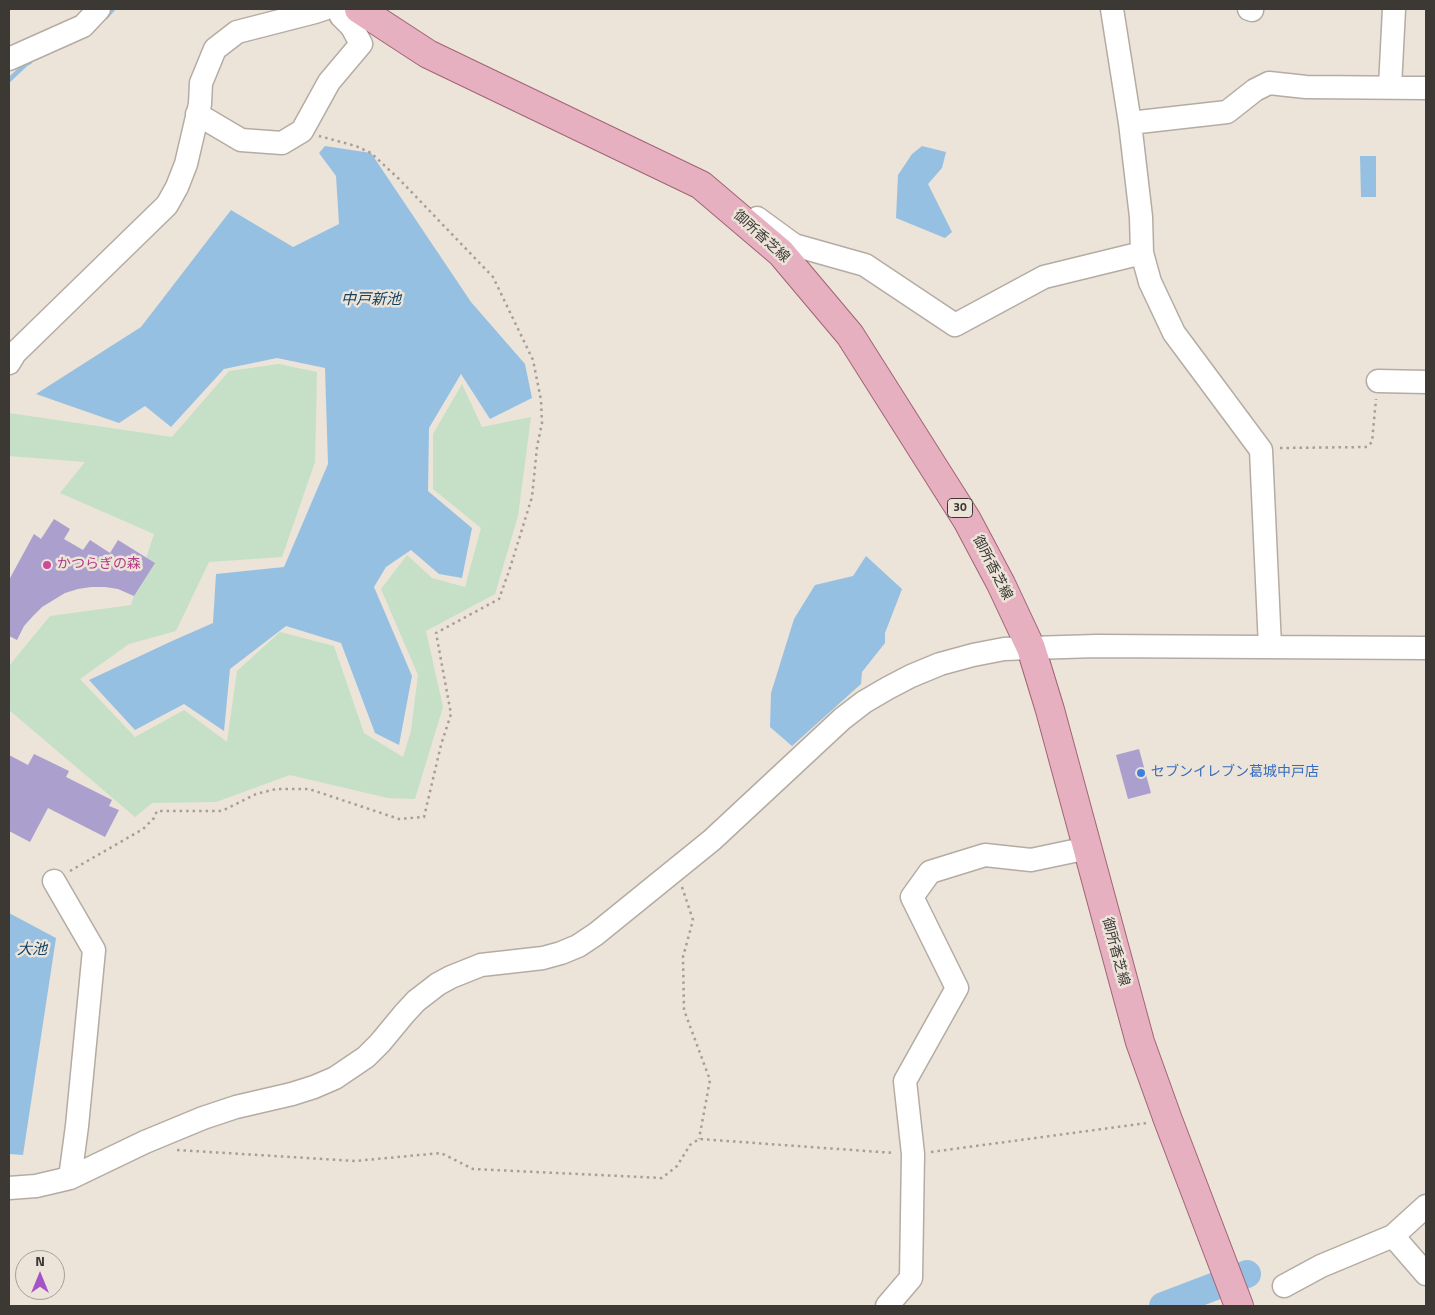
<!DOCTYPE html>
<html>
<head>
<meta charset="utf-8">
<style>
	body { margin:0 }
	#map { position:relative; width:1435px; height:1315px; overflow:hidden; background:#ece3d9; font-family:"Titillium Web",sans-serif }
	canvas { display:block }
	.frame { position:absolute; inset:0; border:10px solid #3c3935; pointer-events:none }
	.north { position:absolute; left:15px; top:1250px; width:50px; height:50px; box-sizing:border-box; background:#ece3d9; border:1px solid #a69f97; border-radius:50%; rotate:0deg; font-size:14px; font-weight:700; line-height:20px; text-align:center; color:#3c3935 }
	.north::after { content:''; display:block; margin:auto; width:18px; height:22px; background:#a554c5; clip-path:polygon(50% 0,100% 100%,50% 72%,0 100%) }
</style>
</head>
<body>
<div id="map">
<canvas width="1435" height="1315"></canvas>
<div class="frame"></div>
<div class="north">N</div>
</div>
<script>
const ctx = document.querySelector('canvas').getContext('2d');
ctx.lineJoin = 'round';
function paint(path, color) { ctx.fillStyle = color; ctx.fill(path, 'evenodd'); }
const poly = rows => new Path2D(rows.map(r => 'M' + r).join(''));
function trace(path, color, width, dash) { ctx.strokeStyle = color; ctx.lineWidth = width; ctx.lineCap = dash ? 'butt' : 'round'; ctx.setLineDash(dash || []); ctx.stroke(path); }
function write(font, color, halo, rows, align = 'center') {
  ctx.font = font + ' "Titillium Web","Noto Sans JP",sans-serif'; ctx.lineWidth = 5; ctx.setLineDash([]); ctx.textBaseline = 'middle'; ctx.strokeStyle = halo; ctx.fillStyle = color; for (const [text, x, y, turn = 0] of rows) {
    ctx.save(); ctx.translate(x, y); ctx.rotate((+turn || 0) * Math.PI / 180); ctx.textAlign = isNaN(turn) ? turn : align; if (halo) ctx.strokeText(text, 0, 0); ctx.fillText(text, 0, 0); ctx.restore();
  }
}
paint(poly([
	[279,364,317,372,315,462,282,557,209,562,176,631,129,644,80,679,135,737,184,710,227,742,237,671,280,632,334,646,364,733,403,757,411,731,418,675,381,589,407,555,432,578,465,587,481,528,433,489,433,434,462,384,482,427,531,417,518,516,495,594,426,631,443,707,415,799,388,798,290,775,216,802,152,803,135,817,9,710,9,666,50,616,131,605,154,534,60,493,85,462,9,456,9,413,172,437,229,371]
]), '#c5e0c6');
paint(poly([
	[325,146,371,153,471,302,525,364,532,398,490,419,461,374,429,428,428,491,472,528,462,578,439,574,411,550,386,567,374,587,412,676,399,745,375,733,341,643,286,626,230,669,224,731,184,704,135,730,89,680,172,641,213,623,216,574,284,567,328,464,325,368,277,358,224,369,171,427,145,406,119,423,36,394,141,327,231,210,293,247,339,224,336,176,319,153],
	[922,146,946,152,942,168,928,184,952,232,945,238,896,218,898,175,912,154],
	[1360,156,1376,156,1376,197,1361,197],
	[866,556,902,589,885,633,885,643,862,672,861,684,792,746,770,727,771,693,794,619,815,585,853,576],
	[9,913,56,938,23,1155,9,1154]
]), '#96c0e2');
trace(poly([
	[106,17,113,9],
	[9,80,26,64,30,62]
]), '#96c0e2', 4.5);
trace(poly([
	[1163,1306,1247,1274]
]), '#96c0e2', 28);
paint(poly([
	[54,519,70,529,64,539,83,550,90,540,110,553,118,540,155,563,134,596,118,589,105,587,91,587,78,589,65,593,42,607,33,616,24,626,17,640,9,636,9,580,34,534,41,539],
	[1139,749,1151,793,1128,799,1116,755],
	[34,754,69,771,66,777,112,800,109,806,119,810,105,837,48,808,30,842,9,831,9,755,28,765]
]), '#ab9fcd');
const minor = poly([
	[1112,9,1130,123,1141,217,1142,253,1150,282,1174,333,1261,450,1270,647],
	[1249,9,1252,10],
	[9,59,83,26,99,9],
	[1390,87,1394,9],
	[197,114,241,140,282,143,302,131,329,82,361,44,352,27,341,16,343,9],
	[1130,123,1227,112,1255,90,1269,83,1306,87,1426,88],
	[757,218,794,245,865,265,955,325,1044,277,1142,253],
	[9,363,15,353,167,205,177,187,186,164,200,104,201,83,215,49,237,32,315,12,324,9],
	[1378,381,1426,382],
	[54,881,94,950,77,1126,70,1178],
	[9,1188,36,1186,70,1178,145,1142,203,1118,236,1107,292,1094,314,1087,335,1078,366,1057,380,1043,404,1014,416,1001,438,984,451,977,481,965,543,958,561,953,578,946,596,934,712,840,842,719,864,702,888,688,911,676,940,664,973,655,1004,649,1031,648,1097,646,1426,648],
	[1393,1236,1426,1274],
	[1284,1286,1321,1266,1393,1236,1426,1206],
	[887,1306,911,1278,913,1154,905,1081,957,988,912,897,930,872,985,855,1031,860,1088,848]
]);
const major = poly([
	[359,9,428,54,701,185,781,253,850,335,967,520,1001,584,1031,648,1050,710,1140,1042,1168,1120,1239,1306]
]);
trace(minor, '#b4aca3', 25);
trace(major, '#a16474', 30);
trace(poly([
	[1280,448,1367,447,1372,442,1376,399],
	[70,871,143,829,154,818,157,811,222,811,256,794,276,789,309,789,399,819,424,817,441,745,451,714,436,633,499,599,510,568,532,497,537,447,542,423,541,400,533,360,493,277,399,179,371,153,356,146,319,136],
	[682,887,693,920,683,957,684,1010,710,1080,699,1139],
	[177,1150,355,1161,441,1153,473,1169,662,1178,677,1166,690,1145,699,1139,894,1153],
	[931,1152,1147,1123]
]), '#a69f98', 2.5, [2.5, 4]);
trace(minor, '#fff', 22);
trace(major, '#e7b0c0', 28);
for (const [x, y, r, color] of [
	[47,565,5,"#d1479c"],
	[1141,773,5,"#3f7fe0"]
]) { const dot = new Path2D(); dot.arc(x, y, r, 0, 2 * Math.PI); ctx.fillStyle = color; ctx.fill(dot); trace(dot, '#ece3d9', 2); }
for (const [x, y, w] of [
	[960,508,25]
]) { const box = new Path2D(); box.roundRect(x - w / 2, y - 9.5, w, 19, 4); ctx.fillStyle = '#ece3d9'; ctx.fill(box); trace(box, '#3c3935', 1); }
write('bold 12px', '#3c3935', null, [
	["30",960,508]
]);
write('14px', '#3c3935', '#ece3d9', [
	["御所香芝線",761,237,42],
	["御所香芝線",992,568,63],
	["御所香芝線",1115,952,75]
]);
write('14px', '#b23c85', '#ece3d9', [
	["かつらぎの森",57,565]
], 'left');
write('14px', '#366cbe', '#ece3d9', [
	["セブンイレブン葛城中戸店",1151,773]
], 'left');
write('italic 15px', '#114263', '#ece3d9', [
	["中戸新池",371,300],
	["大池",32,950]
]);
</script>
</body>
</html>
